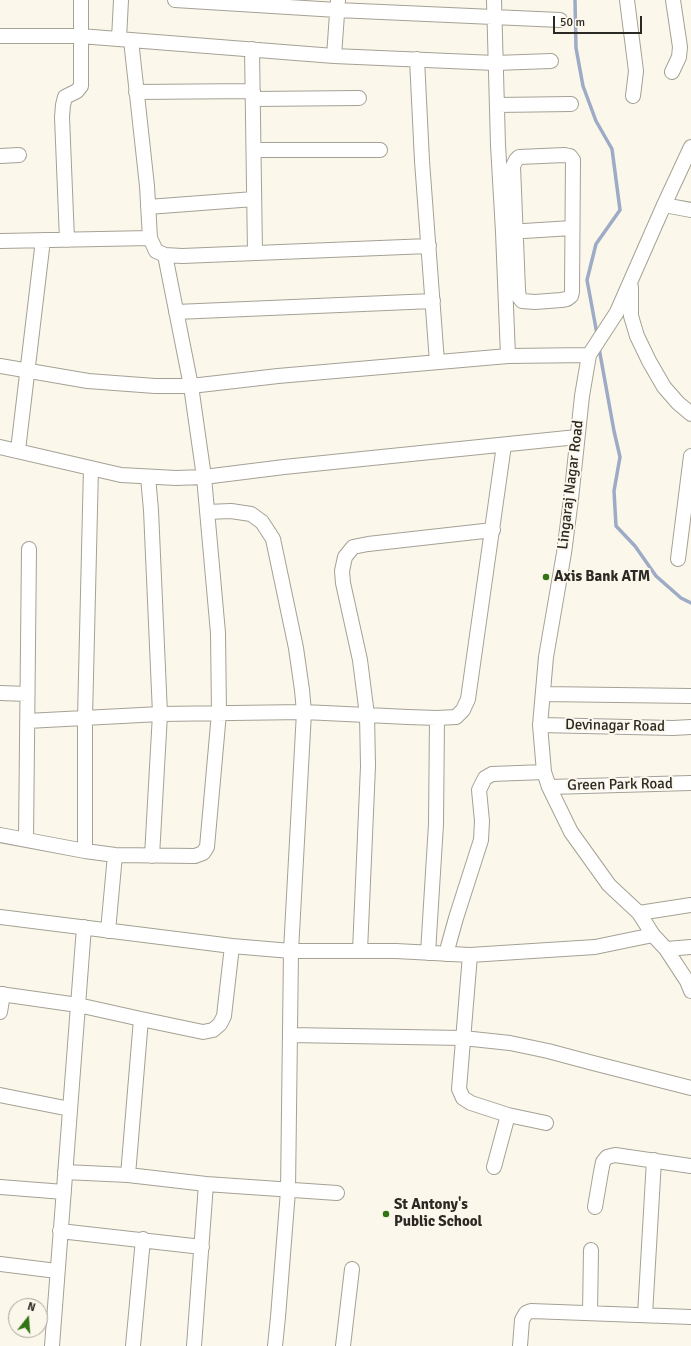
<!DOCTYPE html>
<html>
<head>
<meta charset="utf-8">
<style>
	body { margin:0 }
	#map { position:relative; width:691px; height:1346px; overflow:hidden; background:#fcf7eb; font-family:Signika,sans-serif }
	canvas { display:block }
	.north { position:absolute; left:8px; top:1298px; width:40px; height:40px; box-sizing:border-box; background:#fcf7eb; border:1px solid #a8a59b; border-radius:50%; rotate:17deg; font-size:11px; font-weight:700; line-height:16px; text-align:center; color:#2b2924 }
	.north::after { content:''; display:block; margin:auto; width:14px; height:18px; background:#317413; clip-path:polygon(50% 0,100% 100%,50% 72%,0 100%) }
	.scale { position:absolute; left:553px; top:16px; width:89px; height:18px; box-sizing:border-box; border:2px solid #2b2924; border-top:0; padding-left:5px; font-size:12px; line-height:14px; white-space:nowrap; color:#2b2924; -webkit-text-stroke:3px #fcf7eb; paint-order:stroke }
</style>
</head>
<body>
<div id="map">
<canvas width="691" height="1346"></canvas>
<div class="north">N</div>
<div class="scale">50 m</div>
</div>
<script>
const ctx = document.querySelector('canvas').getContext('2d');
ctx.lineJoin = 'round';
const poly = rows => new Path2D(rows.map(r => 'M' + r).join(''));
function trace(path, color, width, dash) { ctx.strokeStyle = color; ctx.lineWidth = width; ctx.lineCap = dash ? 'butt' : 'round'; ctx.setLineDash(dash || []); ctx.stroke(path); }
function write(font, color, halo, rows, align = 'center') {
  ctx.font = font + ' Signika,sans-serif'; ctx.lineWidth = 4; ctx.setLineDash([]); ctx.textBaseline = 'middle'; ctx.strokeStyle = halo; ctx.fillStyle = color; for (const [text, x, y, turn = 0] of rows) {
    ctx.save(); ctx.translate(x, y); ctx.rotate((+turn || 0) * Math.PI / 180); ctx.textAlign = isNaN(turn) ? turn : align; if (halo) ctx.strokeText(text, 0, 0); ctx.fillText(text, 0, 0); ctx.restore();
  }
}
trace(poly([
	[575,0,576,48,583,86,596,121,612,149,620,210,596,244,587,280,597,334],
	[599,348,614,431,620,457,614,491,616,526,635,546,656,576,681,598,691,603]
]), '#9dabc6', 3.5);
const minor = poly([
	[175,0,337,10,560,20],
	[494,0,498,145,503,232,508,356],
	[627,0,636,71,633,96],
	[0,36,80,36,334,56,495,63,551,61],
	[119,39,121,0],
	[131,40,147,186,150,238,156,251,165,255,182,256,429,246],
	[252,49,255,253],
	[334,56,338,0],
	[417,59,422,161,437,362],
	[672,72,679,57,680,47,673,0],
	[136,92,253,91],
	[253,99,359,98],
	[497,105,571,104],
	[691,147,664,205,617,312,589,355,582,396,571,499,564,553,546,657,540,725,544,772,549,787,571,832,609,885,639,913,653,935,666,949,687,981,691,991],
	[254,150,380,150],
	[565,155,570,156,573,160,572,292,571,296,567,299,561,300,535,302,522,301,519,297,518,290,513,166,516,160,519,157,565,155],
	[0,156,19,155],
	[664,205,691,210],
	[148,207,254,199],
	[508,232,572,228],
	[67,240,62,117,63,105,65,97,77,91,81,86,81,0],
	[0,241,150,238],
	[631,287,631,316,637,336,649,361,664,387,678,403,691,414],
	[176,312,433,301],
	[0,366,88,381,155,386,191,386,278,376,508,356,589,355],
	[0,447,121,475,176,478,204,477,284,467,577,437],
	[18,450,43,240],
	[148,477,151,510,160,714,152,856],
	[207,512,231,511,251,514,262,522,273,539,296,648,302,690,304,712,291,951,288,1191,278,1317,275,1346],
	[678,559,691,456],
	[0,693,27,694],
	[543,694,691,696],
	[27,721,160,714,304,712,408,717,437,718,456,717,463,710,468,699,504,445],
	[540,725,673,728,691,727],
	[549,787,691,783],
	[0,835,85,851,115,855,195,856,203,853,207,847,219,713,218,633,204,477,191,386,165,255],
	[26,839,29,549],
	[85,851,85,718,91,468],
	[639,913,691,905],
	[0,917,232,946,291,951,396,951,470,955,595,947,653,935],
	[108,931,115,855],
	[666,949,691,947],
	[360,951,368,766,367,715,360,660,343,583,342,571,345,557,353,547,368,544,493,530],
	[428,953,436,824,437,718],
	[446,954,456,918,481,840,482,821,479,790,485,778,492,774,544,772],
	[470,955,459,1089,463,1098,471,1103,508,1115,546,1123],
	[0,994,78,1005,141,1019,203,1032,213,1030,220,1024,224,1016,232,946],
	[0,1012,3,994],
	[290,1035,463,1038,510,1043,548,1051,593,1063,691,1088],
	[0,1095,70,1109],
	[494,1167,508,1115],
	[65,1172,128,1175,206,1184],
	[128,1175,141,1019],
	[0,1187,64,1192],
	[595,1207,601,1172,603,1162,607,1157,615,1155,691,1166],
	[60,1231,202,1247],
	[0,1264,57,1271],
	[590,1313,591,1250],
	[645,1315,654,1160],
	[52,1346,84,927],
	[133,1346,143,1239],
	[194,1346,206,1184,337,1193],
	[343,1346,352,1269],
	[520,1346,522,1320,526,1313,531,1311,691,1317]
]);
trace(minor, '#a5a195', 16);
trace(minor, '#fff', 14);
for (const [x, y, r, color] of [
	[546,577,4,"#317413"],
	[386,1214,4,"#317413"]
]) { const dot = new Path2D(); dot.arc(x, y, r, 0, 2 * Math.PI); ctx.fillStyle = color; ctx.fill(dot); trace(dot, '#fcf7eb', 1.5); }
write('15px', '#2b2924', '#fcf7eb', [
	["Lingaraj Nagar Road",571,485,-83],
	["Devinagar Road",615,726,1],
	["Green Park Road",620,785,-1]
]);
write('bold 15px', '#2b2924', '#fcf7eb', [
	["Axis Bank ATM",554,577],
	["St Antony's",394,1205],
	["Public School",394,1222]
], 'left');
</script>
</body>
</html>
